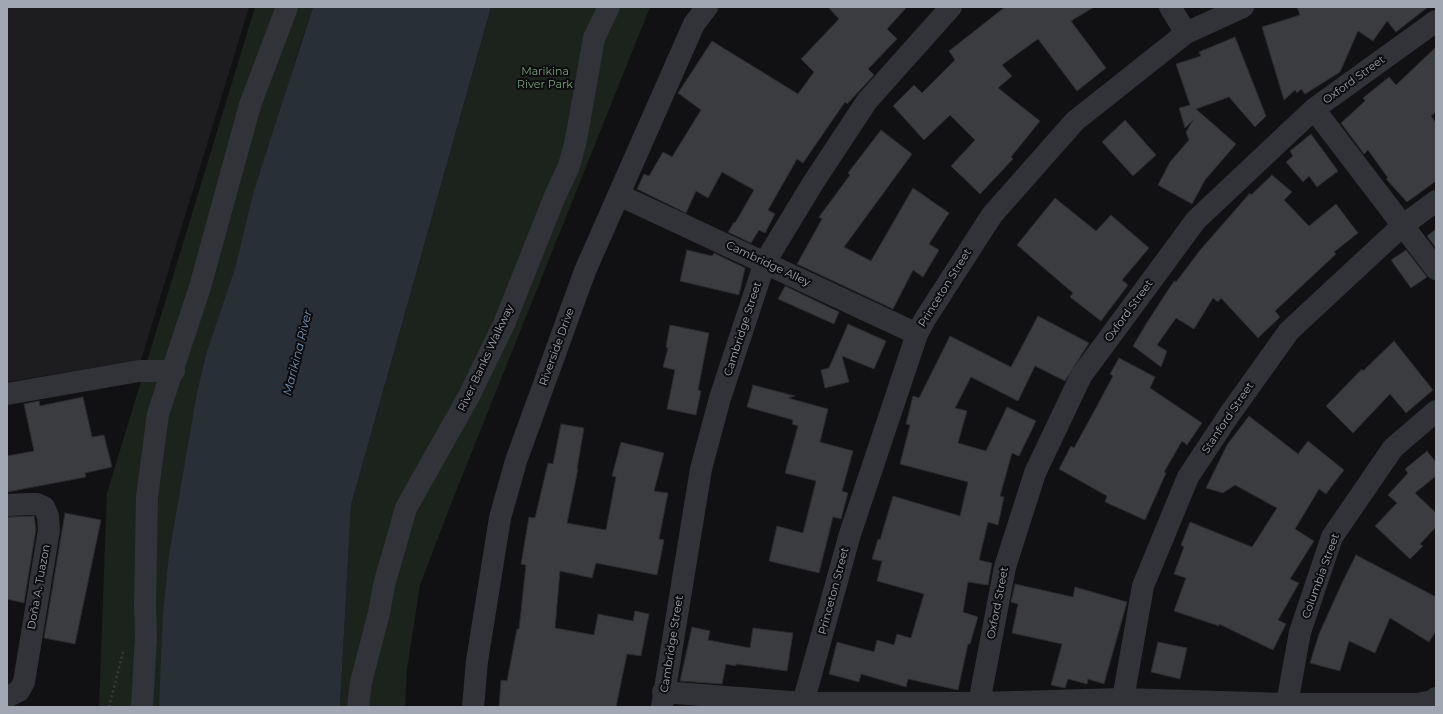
<!DOCTYPE html>
<html>
<head>
<meta charset="utf-8">
<style>
	body { margin:0 }
	#map { position:relative; width:1443px; height:714px; overflow:hidden; background:#111113; font-family:Montserrat,sans-serif }
	canvas { display:block }
	.frame { position:absolute; inset:0; border:8px solid #a2a7b4; pointer-events:none }
</style>
</head>
<body>
<div id="map">
<canvas width="1443" height="714"></canvas>
<div class="frame"></div>
</div>
<script>
const ctx = document.querySelector('canvas').getContext('2d');
ctx.lineJoin = 'round';
function paint(path, color) { ctx.fillStyle = color; ctx.fill(path, 'evenodd'); }
const poly = rows => new Path2D(rows.map(r => 'M' + r).join(''));
function trace(path, color, width, dash) { ctx.strokeStyle = color; ctx.lineWidth = width; ctx.lineCap = dash ? 'butt' : 'round'; ctx.setLineDash(dash || []); ctx.stroke(path); }
function write(font, color, halo, rows, align = 'center') {
  ctx.font = font + ' Montserrat,sans-serif'; ctx.lineWidth = 4; ctx.setLineDash([]); ctx.textBaseline = 'middle'; ctx.strokeStyle = halo; ctx.fillStyle = color; for (const [text, x, y, turn = 0] of rows) {
    ctx.save(); ctx.translate(x, y); ctx.rotate((+turn || 0) * Math.PI / 180); ctx.textAlign = isNaN(turn) ? turn : align; if (halo) ctx.strokeText(text, 0, 0); ctx.fillText(text, 0, 0); ctx.restore();
  }
}
paint(poly([
	[7,7,249,7,141,360,7,382]
]), '#1d1d20');
paint(poly([
	[255,7,313,7,298,52,236,265,207,351,203,371,188,707,99,707,107,493],
	[491,7,650,7,449,509,420,585,407,669,405,707,340,707,351,505]
]), '#1c231d');
paint(poly([
	[313,7,491,7,351,505,340,707,159,707,163,614,169,555,197,393,207,351,236,265,253,194]
]), '#282f37');
const building = poly([
	[828,7,907,7,887,29,897,39,868,69,874,75,847,104,845,102,803,163,797,159,768,210,775,214,765,233,759,230,751,243,728,232,734,222,735,223,754,190,722,172,708,198,696,191,686,213,637,189,644,174,649,176,663,152,672,157,701,110,678,93,712,41,798,94,814,72,801,59,839,19,828,7],
	[1005,7,1094,7,1071,21,1106,68,1077,91,1038,39,1002,65,1012,76,998,88,1040,121,1011,157,1013,159,980,194,951,166,975,140,950,115,924,140,893,106,914,85,922,93,955,60,949,51,1005,7],
	[1297,7,1428,7,1396,32,1387,21,1373,41,1358,31,1340,72,1305,94,1301,89,1297,93,1295,90,1284,100,1262,27,1300,15,1297,7],
	[1235,37,1266,116,1255,127,1229,97,1196,109,1236,144,1205,180,1192,204,1158,185,1170,162,1189,140,1186,132,1193,120,1185,128,1179,108,1190,105,1176,64,1201,56,1199,52,1235,37],
	[1436,47,1436,112,1431,116,1436,123,1436,181,1407,202,1386,179,1388,178,1368,150,1364,154,1341,123,1365,101,1363,98,1389,77,1396,85,1436,47],
	[1125,120,1156,155,1133,176,1102,142,1125,120],
	[881,130,912,154,844,247,871,261,913,188,949,213,929,244,939,250,923,277,913,270,893,309,797,264,822,219,819,217,850,175,848,173,881,130],
	[1311,134,1338,171,1317,187,1309,176,1303,182,1286,162,1293,156,1290,151,1311,134],
	[1272,175,1292,192,1284,200,1309,226,1336,204,1358,233,1334,252,1336,254,1275,311,1280,317,1258,338,1221,298,1218,302,1213,298,1194,329,1176,318,1157,345,1167,351,1161,367,1133,346,1146,324,1174,281,1176,282,1201,249,1250,193,1251,195,1272,175],
	[1055,198,1096,231,1111,215,1149,248,1122,280,1128,285,1101,321,1070,297,1073,293,1017,245,1055,198],
	[1436,229,1436,248,1427,236,1436,229],
	[687,250,712,256,714,253,745,268,739,295,680,281,687,250],
	[1406,250,1427,277,1411,288,1391,260,1406,250],
	[785,286,839,312,834,324,778,299,785,286],
	[1038,316,1089,343,1065,381,1035,366,1018,401,971,377,955,408,967,411,958,443,986,451,1007,407,1036,421,1019,456,1012,453,1000,496,1004,497,998,525,988,522,979,560,992,563,988,585,968,582,963,612,978,617,970,644,968,644,958,690,908,679,906,687,861,674,859,682,829,674,837,642,874,652,877,640,894,645,897,634,911,638,924,594,877,581,882,561,872,559,878,539,880,540,893,496,960,516,968,482,900,464,910,425,906,424,913,396,919,398,950,336,1011,367,1038,316],
	[848,324,886,341,874,369,842,356,849,382,825,388,821,370,829,368,848,324],
	[670,325,709,333,698,390,701,391,696,415,667,409,675,370,663,367,668,348,666,347,670,325],
	[1394,341,1433,390,1406,413,1390,394,1353,433,1326,406,1362,369,1363,371,1394,341],
	[1119,358,1155,377,1150,388,1202,423,1187,445,1182,441,1164,472,1166,473,1145,520,1105,502,1107,496,1059,469,1071,446,1074,448,1091,417,1113,376,1110,374,1119,358],
	[753,385,795,396,788,398,828,409,820,442,853,451,842,491,848,493,841,519,833,517,819,573,769,561,777,526,803,533,816,481,785,473,798,426,792,424,793,420,747,407,753,385],
	[83,397,92,437,104,435,112,467,85,473,86,477,7,492,7,456,34,451,24,404,39,401,40,406,83,397],
	[1249,416,1298,454,1308,441,1344,470,1326,494,1319,489,1295,529,1314,541,1290,579,1299,583,1278,620,1286,624,1273,650,1219,624,1219,626,1174,611,1186,578,1174,574,1184,547,1181,545,1190,522,1252,547,1277,508,1235,485,1223,493,1206,488,1227,445,1249,416],
	[561,424,584,428,577,469,578,469,567,523,606,530,616,477,612,476,621,442,664,453,654,491,668,493,659,539,664,540,657,575,596,563,592,578,560,571,555,628,594,635,598,614,633,621,635,611,649,614,641,656,627,654,616,707,499,707,501,680,507,681,517,629,519,629,526,565,521,564,529,517,535,518,548,463,553,464,561,424],
	[1427,451,1436,462,1436,476,1415,493,1436,513,1436,527,1420,544,1423,546,1410,559,1375,526,1397,503,1388,495,1408,473,1405,469,1427,451],
	[65,513,101,520,75,644,44,638,65,513],
	[34,516,36,529,24,603,7,599,7,517,34,516],
	[1356,555,1436,597,1436,631,1429,642,1390,618,1375,653,1349,641,1340,671,1310,663,1319,634,1342,583,1356,555],
	[1015,584,1073,597,1075,587,1127,602,1104,684,1088,679,1087,684,1068,679,1065,688,1051,685,1062,644,1012,633,1018,604,1011,602,1015,584],
	[692,627,710,631,708,640,750,648,753,628,793,633,787,671,736,664,736,666,726,664,722,684,680,681,692,627],
	[1158,642,1187,648,1180,679,1151,672,1158,642]
]);
paint(building, '#3b3c40');
trace(building, '#2b2b2f', 1);
trace(poly([
	[109,707,123,652]
]), '#383a3f', 2.5, [2, 3]);
trace(poly([
	[1170,7,1186,33],
	[1314,109,1436,269],
	[619,195,917,334],
	[7,394,139,371,174,371],
	[7,505,29,504,37,504,44,507,48,516,49,530,24,682,19,691,7,697],
	[663,692,803,703,979,703,1123,699,1287,704,1417,704,1433,701,1436,698],
	[1123,699,1143,586,1188,477,1229,415,1289,331,1402,226,1436,201],
	[803,703,850,534,917,334,925,319,992,215,1075,121,1186,33,1243,7],
	[979,703,1005,567,1035,473,1081,376,1196,220,1314,109,1436,21],
	[1287,704,1300,632,1332,537,1393,448,1436,411],
	[142,707,146,637,145,604,147,497,158,414,200,287,250,105,287,7],
	[358,707,361,682,379,613,384,585,406,508,469,396,504,324,555,196,569,166,576,140,594,38,609,7],
	[473,707,477,661,500,518,516,461,585,271,694,24,707,7],
	[662,707,701,469,720,398,765,262,813,183,867,101,951,7]
]), '#323338', 22);
write('11px', '#79a07d', '#0c0c0e', [
	["Marikina",545,72],
	["River Park",545,85]
]);
write('11px', '#a2a7b4', '#0c0c0e', [
	["Oxford Street",1354,80,-36],
	["Cambridge Alley",768,264,25],
	["Princeton Street",945,288,-58],
	["Oxford Street",1129,311,-54],
	["Cambridge Street",743,329,-72],
	["Riverside Drive",557,347,-70],
	["River Banks Walkway",486,358,-65],
	["Stanford Street",1228,418,-56],
	["Columbia Street",1321,576,-70],
	["Doña A. Tuazon",39,587,-80],
	["Princeton Street",834,591,-75],
	["Oxford Street",998,603,-79],
	["Cambridge Street",672,644,-81]
]);
write('italic 12px', '#7893b0', '#0c0c0e', [
	["Marikina River",298,353,-76]
]);
</script>
</body>
</html>
